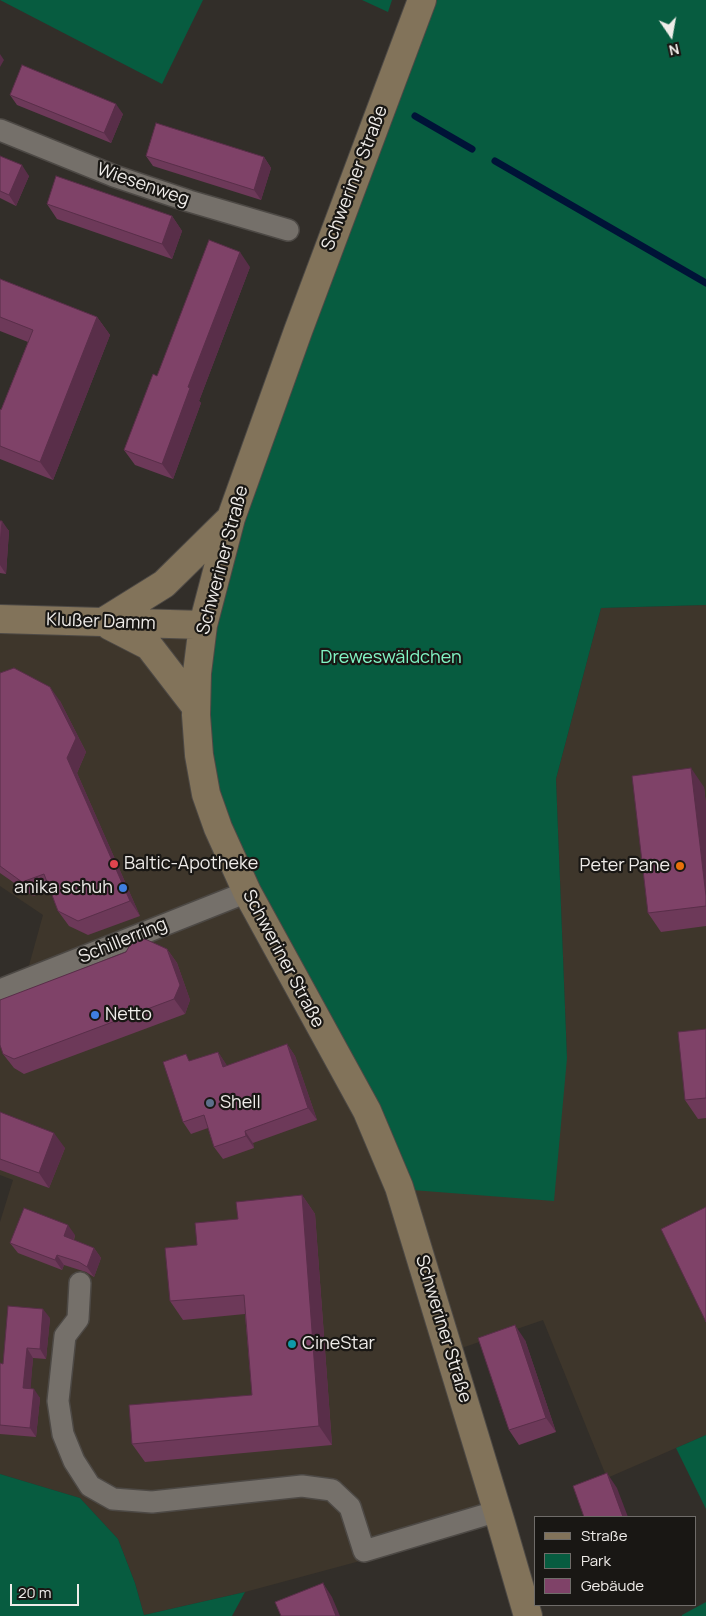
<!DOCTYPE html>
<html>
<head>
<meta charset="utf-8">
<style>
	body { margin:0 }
	#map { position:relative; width:706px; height:1616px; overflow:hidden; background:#322e29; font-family:Manrope,sans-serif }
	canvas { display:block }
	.legend { position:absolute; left:534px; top:1516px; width:162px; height:90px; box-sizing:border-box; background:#191714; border:1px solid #6f6c69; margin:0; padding:6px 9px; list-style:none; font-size:15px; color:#efece9 }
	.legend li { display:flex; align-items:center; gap:10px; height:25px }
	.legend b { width:25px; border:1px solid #6f6c69 }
	.north { position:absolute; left:646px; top:10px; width:50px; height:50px; -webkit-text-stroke:4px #191714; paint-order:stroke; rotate:168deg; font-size:14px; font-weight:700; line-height:20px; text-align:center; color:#efece9 }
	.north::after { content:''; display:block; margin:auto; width:18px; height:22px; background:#efece9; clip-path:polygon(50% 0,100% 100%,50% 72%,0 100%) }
	.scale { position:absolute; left:10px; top:1584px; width:69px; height:22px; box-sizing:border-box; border:2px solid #efece9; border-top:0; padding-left:6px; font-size:15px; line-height:18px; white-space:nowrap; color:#efece9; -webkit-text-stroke:4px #191714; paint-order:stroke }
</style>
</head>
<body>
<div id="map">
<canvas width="706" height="1616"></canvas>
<ul class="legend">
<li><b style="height:6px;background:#82735a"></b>Straße</li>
<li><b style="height:14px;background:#075c40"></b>Park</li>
<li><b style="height:14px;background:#7f4268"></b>Gebäude</li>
</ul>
<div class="north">N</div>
<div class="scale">20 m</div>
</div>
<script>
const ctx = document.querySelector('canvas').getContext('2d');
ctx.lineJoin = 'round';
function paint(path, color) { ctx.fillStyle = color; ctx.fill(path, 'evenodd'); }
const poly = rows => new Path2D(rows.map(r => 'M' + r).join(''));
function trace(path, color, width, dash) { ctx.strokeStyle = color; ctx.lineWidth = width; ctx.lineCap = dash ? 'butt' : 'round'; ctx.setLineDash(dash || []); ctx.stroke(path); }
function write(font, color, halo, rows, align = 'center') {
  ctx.font = font + ' Manrope,sans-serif'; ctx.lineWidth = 4.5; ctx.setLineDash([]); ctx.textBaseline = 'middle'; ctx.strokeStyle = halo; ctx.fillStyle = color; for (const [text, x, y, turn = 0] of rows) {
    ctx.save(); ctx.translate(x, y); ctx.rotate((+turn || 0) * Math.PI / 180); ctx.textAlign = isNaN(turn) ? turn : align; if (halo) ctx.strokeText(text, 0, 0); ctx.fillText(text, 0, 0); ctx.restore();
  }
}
paint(poly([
	[706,605,706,1435,607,1478,543,1320,450,1352,501,1523,245,1592,144,1615,135,1583,118,1539,80,1498,0,1474,0,1222,13,1180,0,1175,0,990,25,980,43,915,0,886,0,619,203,625,399,1187,567,1058,556,779,601,608]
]), '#3e362b');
paint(poly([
	[0,0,203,0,162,84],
	[362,0,392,0,388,12],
	[422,0,706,0,706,605,601,608,556,779,567,1058,554,1201,399,1189,218,828,203,625],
	[706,1435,706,1509,676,1448],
	[0,1474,80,1498,118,1539,135,1583,144,1615,245,1592,232,1616,0,1616],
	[706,1602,706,1616,682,1616,682,1615]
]), '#075c40');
trace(poly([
	[415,116,472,149],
	[495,161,706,283]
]), '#001337', 7);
const minor = poly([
	[0,130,114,176,189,201,288,230],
	[0,990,247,892],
	[80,1283,78,1319,65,1336,58,1401,63,1434,74,1461,90,1486,113,1499,152,1502,302,1486,332,1490,350,1507,364,1551,498,1511]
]);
const secondary = poly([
	[422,0,298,331,231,518,203,625,197,673,196,715,199,755,206,794,218,828,247,892,367,1111,399,1187,501,1523,528,1616],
	[0,619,203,625],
	[103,622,164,584,230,519],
	[110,626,149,646,196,707]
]);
trace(minor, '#4d4945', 24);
trace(secondary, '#4d4945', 30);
trace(minor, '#75706a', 21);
trace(secondary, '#82735a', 28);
paint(poly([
	[10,95,123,114,111,143,17,105],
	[0,156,29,176,16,206,0,198],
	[146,156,264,157,271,168,261,200,153,166],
	[47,204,172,216,182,231,172,259,57,219],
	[250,267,199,401,201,403,173,479,135,465,124,450,157,376],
	[0,279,97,317,110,335,53,480,0,459,0,409,1,410,28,342,0,331],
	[0,521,9,531,6,574,0,573],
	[0,673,60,701,86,752,77,773,140,916,88,935,69,926,58,911,50,890,33,896,0,873],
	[704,787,706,805,706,926,661,932,648,913],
	[167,949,177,963,190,1000,185,1014,24,1074,14,1068,3,1054],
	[706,1029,706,1118,698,1119,685,1100],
	[287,1044,295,1056,317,1120,253,1143,254,1148,223,1159,214,1147,208,1128,191,1134,183,1122,191,1061,218,1052,227,1066],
	[0,1112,65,1148,49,1188,0,1170],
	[302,1195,315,1214,332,1445,145,1462,132,1444,252,1395,245,1314,183,1320,170,1301,197,1245,238,1219],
	[75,1235,74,1240,94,1248,101,1258,94,1277,86,1272,64,1265,62,1270,18,1253,10,1243],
	[50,1318,46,1359,33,1358,30,1389,40,1398,36,1437,0,1434,0,1363,3,1364],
	[525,1340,556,1432,519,1445,509,1430]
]), '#6d3959');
paint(poly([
	[0,54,4,60,0,67],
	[116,104,123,114,111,143,104,133],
	[264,157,271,168,261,200,254,190],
	[22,165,29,176,16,206,9,195],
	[172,216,182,231,172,259,162,244],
	[240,252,250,267,199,401,201,403,173,479,162,464,188,387],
	[97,317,110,335,53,480,40,462],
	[2,521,9,531,6,574,0,565,0,545],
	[50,687,60,701,86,752,77,773,140,916,130,901,67,758],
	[691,768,704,787,706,805,706,896],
	[167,949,177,963,190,1000,185,1014,174,999],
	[287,1044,295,1056,317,1120,308,1108],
	[218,1052,226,1064,231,1079,223,1067],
	[245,1131,253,1143,254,1148,246,1136],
	[54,1133,65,1148,49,1188,39,1173],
	[302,1195,315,1214,332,1445,319,1426],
	[68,1225,75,1235,71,1246,64,1236],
	[94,1248,101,1258,94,1277,87,1267],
	[57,1255,64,1265,62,1270,55,1260],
	[43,1309,50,1318,46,1359,40,1349],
	[515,1325,525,1340,556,1432,546,1418],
	[27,1348,33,1358,30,1397,23,1388],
	[34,1389,40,1398,36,1437,30,1428],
	[607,1473,617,1488,628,1517,623,1517],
	[323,1583,332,1597,340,1616,336,1616]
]), '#592e49');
const building = poly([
	[22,65,116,104,104,133,10,95,22,65],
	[156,123,264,157,254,190,146,156,156,123],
	[0,156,22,165,9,195,0,191,0,156],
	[56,176,172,216,162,244,47,204,56,176],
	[209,240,240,252,188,387,190,388,162,464,124,450,153,374,157,376,209,240],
	[0,279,97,317,40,462,0,446,0,409,1,410,33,330,0,317,0,279],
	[0,521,2,521,0,545,0,521],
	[14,668,50,687,76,738,67,758,130,901,78,921,58,911,44,874,22,882,0,866,0,673,14,668],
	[691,768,706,896,706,906,648,913,632,776,691,768],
	[145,939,167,949,180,985,174,999,14,1059,3,1054,0,1045,0,1000,126,952,131,943,145,939],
	[706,1029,706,1098,685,1100,678,1032,706,1029],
	[287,1044,308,1108,245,1131,246,1136,214,1147,204,1115,183,1122,163,1062,186,1054,189,1061,218,1052,223,1067,287,1044],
	[0,1112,54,1133,39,1173,0,1159,0,1112],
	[302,1195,319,1426,132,1444,129,1405,252,1395,244,1295,170,1301,165,1248,197,1245,195,1223,238,1219,236,1202,302,1195],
	[706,1207,706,1322,661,1229,706,1207],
	[24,1208,68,1225,64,1236,94,1248,87,1267,79,1262,57,1255,55,1260,10,1243,24,1208],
	[8,1306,43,1309,40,1349,27,1348,23,1388,34,1389,30,1428,0,1425,0,1363,3,1364,8,1306],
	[515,1325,546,1418,509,1430,478,1338,515,1325],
	[607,1473,623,1517,584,1517,573,1486,607,1473],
	[323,1583,336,1616,281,1616,275,1602,323,1583]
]);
paint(building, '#7f4268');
trace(building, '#592e49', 1);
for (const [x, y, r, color] of [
	[114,864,5,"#e0444e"],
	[680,866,5,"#e8710a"],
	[123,888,5,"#3f7fe0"],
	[95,1015,5,"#3f7fe0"],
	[210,1103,5,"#5c6f8a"],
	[292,1344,5,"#0f9aa8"]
]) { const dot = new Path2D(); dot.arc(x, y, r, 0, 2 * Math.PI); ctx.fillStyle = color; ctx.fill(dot); trace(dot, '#191714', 2); }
write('18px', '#efece9', '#191714', [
	["Schweriner Straße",355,178,-69],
	["Wiesenweg",143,185,19],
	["Schweriner Straße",223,560,-75],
	["Klußer Damm",101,622,2],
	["Schillerring",123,941,-22],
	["Schweriner Straße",283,959,62],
	["Schweriner Straße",443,1329,73]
]);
write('18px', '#82f5c4', '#191714', [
	["Dreweswäldchen",391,658]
]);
write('18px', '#efece9', '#191714', [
	["Baltic-Apotheke",124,864],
	["Peter Pane",670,866,"right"],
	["anika schuh",113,888,"right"],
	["Netto",105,1015],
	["Shell",220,1103],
	["CineStar",302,1344]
], 'left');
</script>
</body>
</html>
